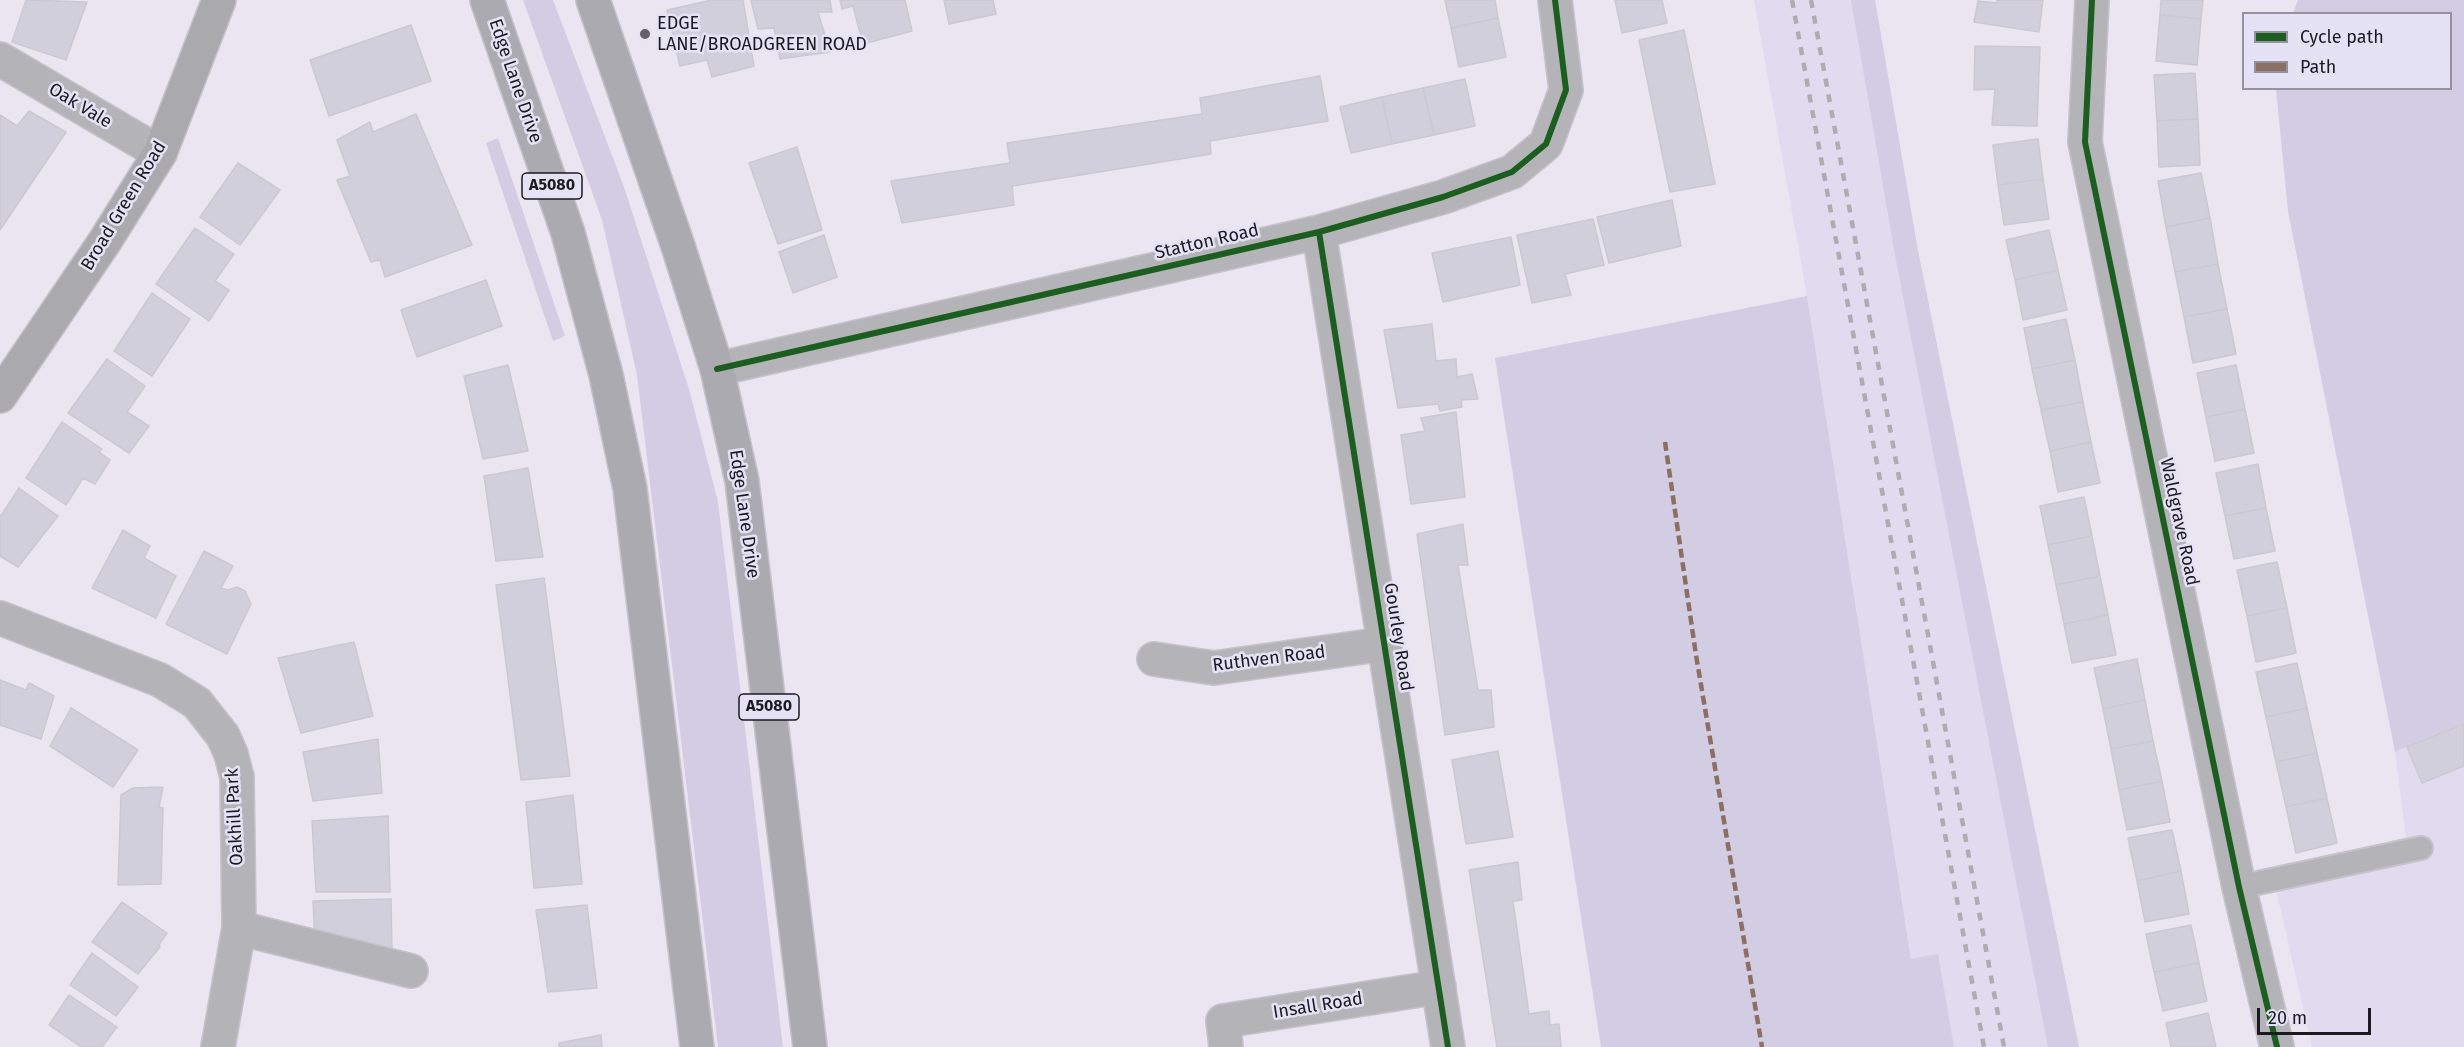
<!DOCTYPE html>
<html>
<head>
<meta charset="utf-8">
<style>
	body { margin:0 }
	#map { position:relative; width:2464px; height:1047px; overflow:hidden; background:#e9e6f1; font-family:"Fira Sans",sans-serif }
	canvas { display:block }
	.legend { position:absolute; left:2242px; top:12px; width:210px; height:78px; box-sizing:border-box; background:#e6e2f5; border:2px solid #9592a0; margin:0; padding:8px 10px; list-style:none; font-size:18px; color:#1b1a20 }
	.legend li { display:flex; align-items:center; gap:12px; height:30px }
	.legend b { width:30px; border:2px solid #9592a0 }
	.scale { position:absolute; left:2257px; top:1008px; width:114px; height:27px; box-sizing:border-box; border:3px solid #1b1a20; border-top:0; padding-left:8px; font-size:18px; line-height:21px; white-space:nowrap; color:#1b1a20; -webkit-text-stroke:4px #e6e2f5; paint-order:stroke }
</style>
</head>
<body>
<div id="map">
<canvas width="2464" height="1047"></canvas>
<ul class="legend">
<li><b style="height:8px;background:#1b5e20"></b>Cycle path</li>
<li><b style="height:8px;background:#8d6e63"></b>Path</li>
</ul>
<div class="scale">20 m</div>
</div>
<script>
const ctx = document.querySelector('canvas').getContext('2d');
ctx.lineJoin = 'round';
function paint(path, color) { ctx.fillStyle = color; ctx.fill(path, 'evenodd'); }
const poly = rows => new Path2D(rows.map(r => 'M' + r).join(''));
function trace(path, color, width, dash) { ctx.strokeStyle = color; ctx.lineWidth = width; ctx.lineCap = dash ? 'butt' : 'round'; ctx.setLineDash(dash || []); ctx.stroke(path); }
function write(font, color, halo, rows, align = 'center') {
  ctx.font = font + ' "Fira Sans",sans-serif'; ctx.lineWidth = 5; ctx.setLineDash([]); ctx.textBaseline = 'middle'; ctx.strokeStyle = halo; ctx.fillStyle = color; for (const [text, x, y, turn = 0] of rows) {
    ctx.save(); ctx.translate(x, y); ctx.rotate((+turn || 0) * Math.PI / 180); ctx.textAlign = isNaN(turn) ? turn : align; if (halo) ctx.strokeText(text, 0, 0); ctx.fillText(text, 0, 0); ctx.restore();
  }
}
paint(poly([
	[1754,0,1875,0,1918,251,2079,1047,1925,1047,1807,296],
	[2464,723,2464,1047,2312,1047,2272,872,2406,837,2395,752]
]), '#e0dbee');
paint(poly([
	[523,0,553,0,624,187,689,389,718,502,783,1047,718,1047,637,375,602,220],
	[1851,0,1875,0,1918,251,2079,1047,2048,1047,1895,255],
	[2298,0,2464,0,2464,723,2395,752,2288,211,2276,89,2450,88,2450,14,2293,13],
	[498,138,565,336,553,341,486,143],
	[1807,296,1911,959,1938,954,1954,1047,1601,1047,1495,358]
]), '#d2cde3');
const building = poly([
	[26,0,87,2,66,60,12,42,26,0],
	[712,0,743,0,754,66,712,77,707,60,680,66,667,10,712,0],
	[751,0,830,0,832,12,818,12,830,52,780,59,774,28,758,29,751,0],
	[840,0,905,0,912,31,863,44,853,6,842,9,840,0],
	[944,0,993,0,996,14,949,24,944,0],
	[1445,0,1495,0,1498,18,1451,28,1445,0],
	[1615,0,1662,0,1667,23,1622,33,1615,0],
	[1997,0,2043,0,2039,32,1974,22,1978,1,1997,3,1997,0],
	[2161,0,2203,0,2201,19,2160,15,2161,0],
	[2160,15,2201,19,2197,65,2156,61,2160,15],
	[1498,18,1506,57,1459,67,1451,28,1498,18],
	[411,25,431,81,329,116,310,60,411,25],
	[1684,30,1715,184,1670,192,1639,40,1684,30],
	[1975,46,2040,47,2037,126,1992,125,1995,89,1974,90,1975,46],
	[2195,73,2198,119,2157,121,2154,75,2195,73],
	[1320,76,1328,121,1210,141,1211,154,1012,186,1014,205,902,223,891,181,1010,163,1007,143,1202,114,1200,98,1320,76],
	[1465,79,1475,126,1434,135,1423,88,1465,79],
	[1423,88,1434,135,1392,144,1382,97,1423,88],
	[1382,97,1392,144,1351,153,1340,107,1382,97],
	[29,111,66,132,0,230,0,115,17,126,29,111],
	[416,114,472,245,385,277,380,260,371,262,337,180,350,176,337,140,370,122,373,132,416,114],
	[2198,119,2200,165,2159,167,2157,121,2198,119],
	[2038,139,2043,179,1998,185,1993,145,2038,139],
	[797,147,822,230,778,244,749,163,797,147],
	[238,163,280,190,240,245,200,217,238,163],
	[2201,173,2210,218,2166,227,2158,181,2201,173],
	[2043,179,2049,219,2004,225,1998,185,2043,179],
	[1672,200,1681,246,1609,263,1597,217,1672,200],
	[2210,218,2218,264,2175,272,2166,227,2210,218],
	[1593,219,1604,265,1565,274,1571,295,1532,303,1517,235,1593,219],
	[195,228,234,254,215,281,229,290,209,321,156,284,195,228],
	[2049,230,2058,270,2015,280,2006,240,2049,230],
	[824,235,837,277,793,293,779,252,824,235],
	[1511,237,1520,285,1443,302,1432,253,1511,237],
	[2218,264,2227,309,2184,317,2175,272,2218,264],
	[2058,270,2067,310,2023,320,2015,280,2058,270],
	[486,280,502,326,417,357,401,310,486,280],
	[152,293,190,319,152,376,114,351,152,293],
	[2227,309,2236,354,2193,363,2184,317,2227,309],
	[2066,319,2075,360,2032,369,2024,328,2066,319],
	[1432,324,1436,361,1456,359,1457,377,1472,374,1478,399,1461,400,1462,407,1440,411,1438,404,1398,408,1384,330,1432,324],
	[107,359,145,386,127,412,149,426,129,453,68,413,107,359],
	[2075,360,2083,402,2041,410,2032,369,2075,360],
	[508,365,528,451,483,459,464,376,508,365],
	[2236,365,2245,409,2206,417,2197,373,2236,365],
	[2083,402,2091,442,2050,451,2041,410,2083,402],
	[2245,409,2254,453,2215,461,2206,417,2245,409],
	[1456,412,1465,497,1411,504,1401,435,1425,431,1421,418,1456,412],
	[62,422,102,449,99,452,110,460,95,484,83,478,66,505,26,478,62,422],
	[2091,442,2100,483,2058,492,2050,451,2091,442],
	[2258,464,2266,508,2225,516,2216,473,2258,464],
	[528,468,543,557,496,561,484,476,528,468],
	[19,488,58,516,18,567,0,556,0,517,19,488],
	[2084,497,2092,536,2048,545,2040,506,2084,497],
	[2266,508,2275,551,2234,559,2225,516,2266,508],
	[1463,524,1468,565,1458,565,1478,690,1491,690,1494,727,1445,735,1417,534,1463,524],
	[123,530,150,546,144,558,176,576,156,618,92,588,123,530],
	[2092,536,2100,576,2056,585,2048,545,2092,536],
	[204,551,233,566,221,588,228,590,237,587,245,591,251,604,227,654,166,624,204,551],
	[2277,562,2287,608,2247,616,2237,570,2277,562],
	[2100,576,2108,615,2064,624,2056,585,2100,576],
	[544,578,570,776,521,780,496,585,544,578],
	[2287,608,2296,653,2256,662,2247,616,2287,608],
	[2108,615,2116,655,2072,663,2064,624,2108,615],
	[354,642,373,716,301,733,278,658,354,642],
	[2137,659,2145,700,2103,709,2094,668,2137,659],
	[2297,663,2307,708,2266,717,2256,672,2297,663],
	[0,680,26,690,29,683,54,696,41,739,0,725,0,680],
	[2145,700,2153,741,2111,749,2103,709,2145,700],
	[71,708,138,750,113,787,50,746,71,708],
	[2307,708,2317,753,2276,762,2266,717,2307,708],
	[2464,724,2464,766,2422,783,2407,747,2464,724],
	[378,739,382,793,313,801,303,752,378,739],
	[2153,741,2162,781,2119,790,2111,749,2153,741],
	[1498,751,1513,837,1466,844,1452,760,1498,751],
	[2317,753,2327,798,2286,807,2276,762,2317,753],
	[2162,781,2170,822,2127,830,2119,790,2162,781],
	[163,787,159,807,163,808,161,884,118,885,121,795,133,788,163,787],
	[573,795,582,884,534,888,526,802,573,795],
	[2327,798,2337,843,2296,853,2286,807,2327,798],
	[388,816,390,892,316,892,312,821,388,816],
	[2172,830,2181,871,2137,881,2128,838,2172,830],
	[1518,862,1522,900,1513,901,1529,1014,1549,1011,1550,1025,1559,1024,1561,1047,1497,1047,1469,870,1518,862],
	[2181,871,2189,914,2145,922,2137,881,2181,871],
	[391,899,392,950,315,942,313,901,391,899],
	[122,902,167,933,159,945,160,947,138,974,92,942,122,902],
	[587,905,597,988,548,992,536,910,587,905],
	[2191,925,2199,963,2154,972,2146,934,2191,925],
	[92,953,138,987,116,1016,70,985,92,953],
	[2199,963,2207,1001,2163,1011,2154,972,2199,963],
	[69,995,117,1027,102,1047,81,1047,49,1025,69,995],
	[2208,1013,2216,1047,2171,1047,2166,1023,2208,1013],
	[601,1035,602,1047,559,1047,559,1043,601,1035]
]);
paint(building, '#d2cfdd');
trace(building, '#cac8d0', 1.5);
const service = poly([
	[2239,887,2421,848]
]);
const minor = poly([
	[2092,0,2085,142,2239,887,2277,1047],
	[0,59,160,153],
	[1319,232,1448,1047],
	[717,369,1319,232,1443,197,1512,172,1546,144,1566,90,1555,0],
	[0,618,160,680,197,703,223,736,231,754,237,777,239,928,218,1047],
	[1154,659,1214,668,1384,644],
	[239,928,411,971],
	[1226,1047,1223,1021,1439,987]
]);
const secondary = poly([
	[0,396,105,241,160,153,219,0]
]);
const trunk = poly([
	[487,0,568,233,606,375,630,489,697,1047],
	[593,0,678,246,717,369,742,481,810,1047]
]);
trace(service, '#c5c2cb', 26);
trace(minor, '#c5c2cb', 36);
trace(secondary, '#c5c2cb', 36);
trace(trunk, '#c5c2cb', 36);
trace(service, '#b4b3b7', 22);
trace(minor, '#b4b3b7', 33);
trace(secondary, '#aaaaae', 33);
trace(trunk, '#abaab0', 33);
trace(poly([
	[1792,0,1984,1047],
	[1811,0,2004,1047]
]), '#aeacb1', 4.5, [8, 8]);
trace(poly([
	[1665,442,1696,655,1762,1047]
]), '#8d6e63', 4.5, [9, 4.5]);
trace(poly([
	[2092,0,2085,142,2239,887,2277,1047],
	[1319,232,1448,1047],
	[717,369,1319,232,1443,197,1512,172,1546,144,1566,90,1555,0]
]), '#1b5e20', 6);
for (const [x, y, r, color] of [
	[645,34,6,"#636169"]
]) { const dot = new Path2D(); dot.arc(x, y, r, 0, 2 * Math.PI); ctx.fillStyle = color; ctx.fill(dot); trace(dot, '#e6e2f5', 2); }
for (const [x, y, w] of [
	[552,186,60],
	[769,707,60]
]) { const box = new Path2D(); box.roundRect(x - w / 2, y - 13, w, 26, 4.5); ctx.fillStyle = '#e6e2f5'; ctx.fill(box); trace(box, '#1b1a20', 1.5); }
write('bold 16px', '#1b1a20', null, [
	["A5080",552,186],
	["A5080",769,707]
]);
write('18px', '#1b1a20', '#e6e2f5', [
	["EDGE",657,24],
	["LANE/BROADGREEN ROAD",657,45]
], 'left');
write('18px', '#1b1a20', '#e6e2f5', [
	["Edge Lane Drive",515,81,71],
	["Oak Vale",80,106,31],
	["Broad Green Road",124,206,-59],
	["Statton Road",1207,242,-13],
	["Edge Lane Drive",744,514,82],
	["Waldgrave Road",2179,522,78],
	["Gourley Road",1398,637,81],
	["Ruthven Road",1269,659,-7],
	["Oakhill Park",235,817,-93],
	["Insall Road",1318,1006,-9]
]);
</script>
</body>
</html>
